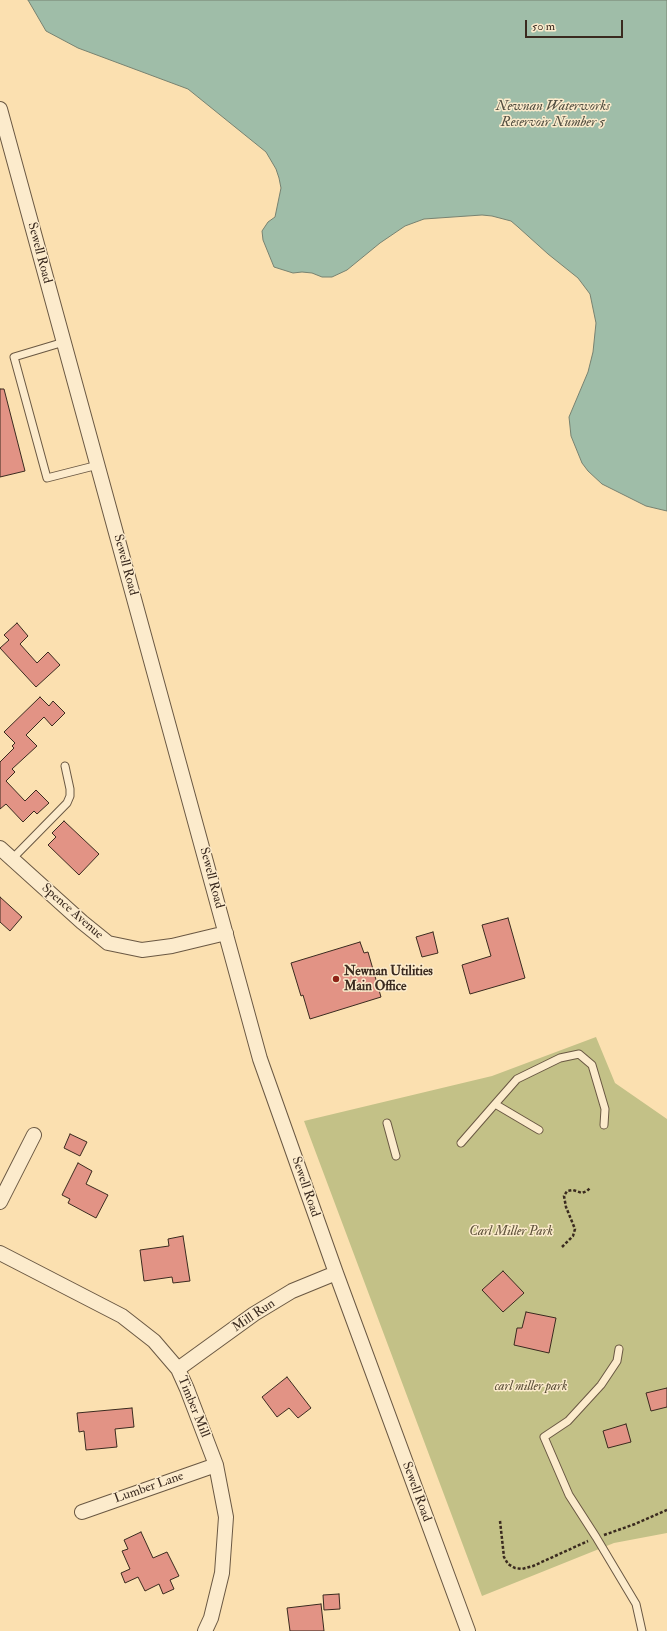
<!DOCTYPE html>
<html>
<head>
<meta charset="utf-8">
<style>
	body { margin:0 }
	#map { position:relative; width:667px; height:1631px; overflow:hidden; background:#fbe0b0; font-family:"IM FELL Double Pica",serif }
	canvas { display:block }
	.scale { position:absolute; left:525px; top:20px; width:98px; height:18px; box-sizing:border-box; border:2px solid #3a2a1f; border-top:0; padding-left:5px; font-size:12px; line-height:14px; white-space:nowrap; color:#3a2a1f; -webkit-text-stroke:3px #fcebcc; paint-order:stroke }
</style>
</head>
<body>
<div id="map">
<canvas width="667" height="1631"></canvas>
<div class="scale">50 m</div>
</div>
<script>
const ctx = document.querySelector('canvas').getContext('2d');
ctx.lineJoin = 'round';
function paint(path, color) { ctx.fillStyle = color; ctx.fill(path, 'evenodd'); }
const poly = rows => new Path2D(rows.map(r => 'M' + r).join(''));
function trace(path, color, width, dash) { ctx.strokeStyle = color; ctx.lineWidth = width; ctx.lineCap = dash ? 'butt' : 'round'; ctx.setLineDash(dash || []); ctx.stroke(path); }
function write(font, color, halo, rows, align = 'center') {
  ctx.font = font + ' "IM FELL Double Pica",serif'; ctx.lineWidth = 3; ctx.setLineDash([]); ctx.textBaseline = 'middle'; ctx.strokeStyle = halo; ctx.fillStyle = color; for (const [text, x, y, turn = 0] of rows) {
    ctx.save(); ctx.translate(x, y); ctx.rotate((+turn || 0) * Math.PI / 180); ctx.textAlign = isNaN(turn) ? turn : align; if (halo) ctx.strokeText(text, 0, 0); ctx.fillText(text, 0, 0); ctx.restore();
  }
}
paint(poly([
	[596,1037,615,1083,667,1119,667,1533,614,1543,482,1596,304,1121,492,1076]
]), '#c3c187');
const water = poly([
	[28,0,667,0,667,511,646,506,602,484,588,471,582,463,571,436,569,417,588,372,593,352,596,323,590,294,578,278,548,254,518,227,511,221,492,216,482,215,424,219,405,226,380,243,347,270,332,277,322,277,312,273,302,272,293,273,274,267,263,240,262,231,268,222,275,217,281,188,279,178,276,169,266,152,188,89,78,48,46,31,28,0]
]);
paint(water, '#9fbda8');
trace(water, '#778271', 1);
const building = poly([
	[0,389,4,389,25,471,0,477,0,389],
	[17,623,28,636,20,644,37,663,48,652,60,665,36,687,0,648,9,640,4,635,17,623],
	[40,697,49,706,53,701,65,713,52,726,44,717,26,735,37,746,12,769,15,772,6,781,25,801,36,790,49,803,37,814,34,811,23,822,6,804,0,809,0,762,14,748,12,746,15,743,4,732,40,697],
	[64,821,99,854,79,875,48,845,56,837,52,833,64,821],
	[0,897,22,917,10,931,0,922,0,897],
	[508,918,525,978,470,994,462,965,491,956,482,925,508,918],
	[433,932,438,953,422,957,416,937,433,932],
	[360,942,364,953,368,952,381,997,310,1019,303,995,301,996,291,963,360,942],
	[70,1134,87,1142,80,1156,64,1148,70,1134],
	[78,1163,92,1171,86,1184,108,1195,96,1218,68,1203,70,1199,62,1195,78,1163],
	[183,1236,190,1281,173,1283,172,1277,144,1281,140,1250,169,1246,168,1239,183,1236],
	[503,1271,524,1293,503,1312,482,1290,503,1271],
	[526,1312,556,1318,549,1353,514,1345,517,1328,522,1328,526,1312],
	[287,1377,311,1408,298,1418,289,1408,277,1417,262,1397,287,1377],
	[667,1388,667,1407,651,1411,646,1393,667,1388],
	[132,1408,134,1427,115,1429,117,1447,86,1450,84,1431,79,1432,77,1413,132,1408],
	[626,1424,631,1442,608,1448,603,1431,626,1424],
	[141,1532,153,1558,167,1552,179,1576,170,1580,174,1589,163,1594,159,1584,145,1591,138,1577,125,1583,121,1573,130,1569,122,1551,128,1549,124,1540,141,1532],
	[339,1594,340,1609,324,1610,323,1595,339,1594],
	[321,1604,324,1631,290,1631,287,1608,321,1604]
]);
paint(building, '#e29385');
trace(building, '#3a2a1f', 1);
const lane = poly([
	[64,342,14,357,47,478,98,465],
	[12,859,67,803,70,796,70,789,65,766],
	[387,1123,396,1156],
	[539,1130,495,1104,517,1079,560,1058,579,1054,592,1065,605,1109,604,1125],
	[461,1143,495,1104],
	[619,1349,617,1361,601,1385,568,1421,544,1437,569,1495,596,1537,636,1604,642,1631]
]);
const street = poly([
	[0,109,260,1059,336,1273,468,1631],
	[0,848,82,922,108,943,142,950,172,946,226,933],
	[0,1202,34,1135],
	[0,1253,122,1316,154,1341,178,1369,187,1389,216,1465,226,1517,222,1573,211,1618,205,1631],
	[178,1369,254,1314,292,1291,336,1273],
	[82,1512,216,1465]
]);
trace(lane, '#6a5843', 9);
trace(street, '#6a5843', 16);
trace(poly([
	[562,1247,573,1236,575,1229,566,1207,564,1196,567,1191,573,1190,582,1193,587,1191,590,1188],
	[500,1521,504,1557,508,1564,515,1568,522,1569,533,1566,588,1541],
	[604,1535,635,1524,667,1510]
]), '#3a2a1f', 2.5, [3, 2]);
trace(lane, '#fcebcc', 7);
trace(street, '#fcebcc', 14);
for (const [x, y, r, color] of [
	[336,979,4,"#8f2418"]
]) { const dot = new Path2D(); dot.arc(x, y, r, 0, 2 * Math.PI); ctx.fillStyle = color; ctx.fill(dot); trace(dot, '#fcebcc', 1.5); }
write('13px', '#3a2a1f', '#fcebcc', [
	["Sewell Road",39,253,75],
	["Sewell Road",125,565,75],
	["Sewell Road",211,878,75],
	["Spence Avenue",72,912,41],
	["Sewell Road",305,1187,71],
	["Mill Run",254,1316,-34],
	["Timber Mill",193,1407,68],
	["Lumber Lane",149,1488,-19],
	["Sewell Road",416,1492,70]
]);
write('bold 13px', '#3a2a1f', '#fcebcc', [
	["Newnan Utilities",344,972],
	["Main Office",344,987]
], 'left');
write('italic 13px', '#5c5039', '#fcebcc', [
	["Carl Miller Park",511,1232],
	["carl miller park",531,1387]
]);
write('italic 14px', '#534f41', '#fcebcc', [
	["Newnan Waterworks",553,107],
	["Reservoir Number 5",553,123]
]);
</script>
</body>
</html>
